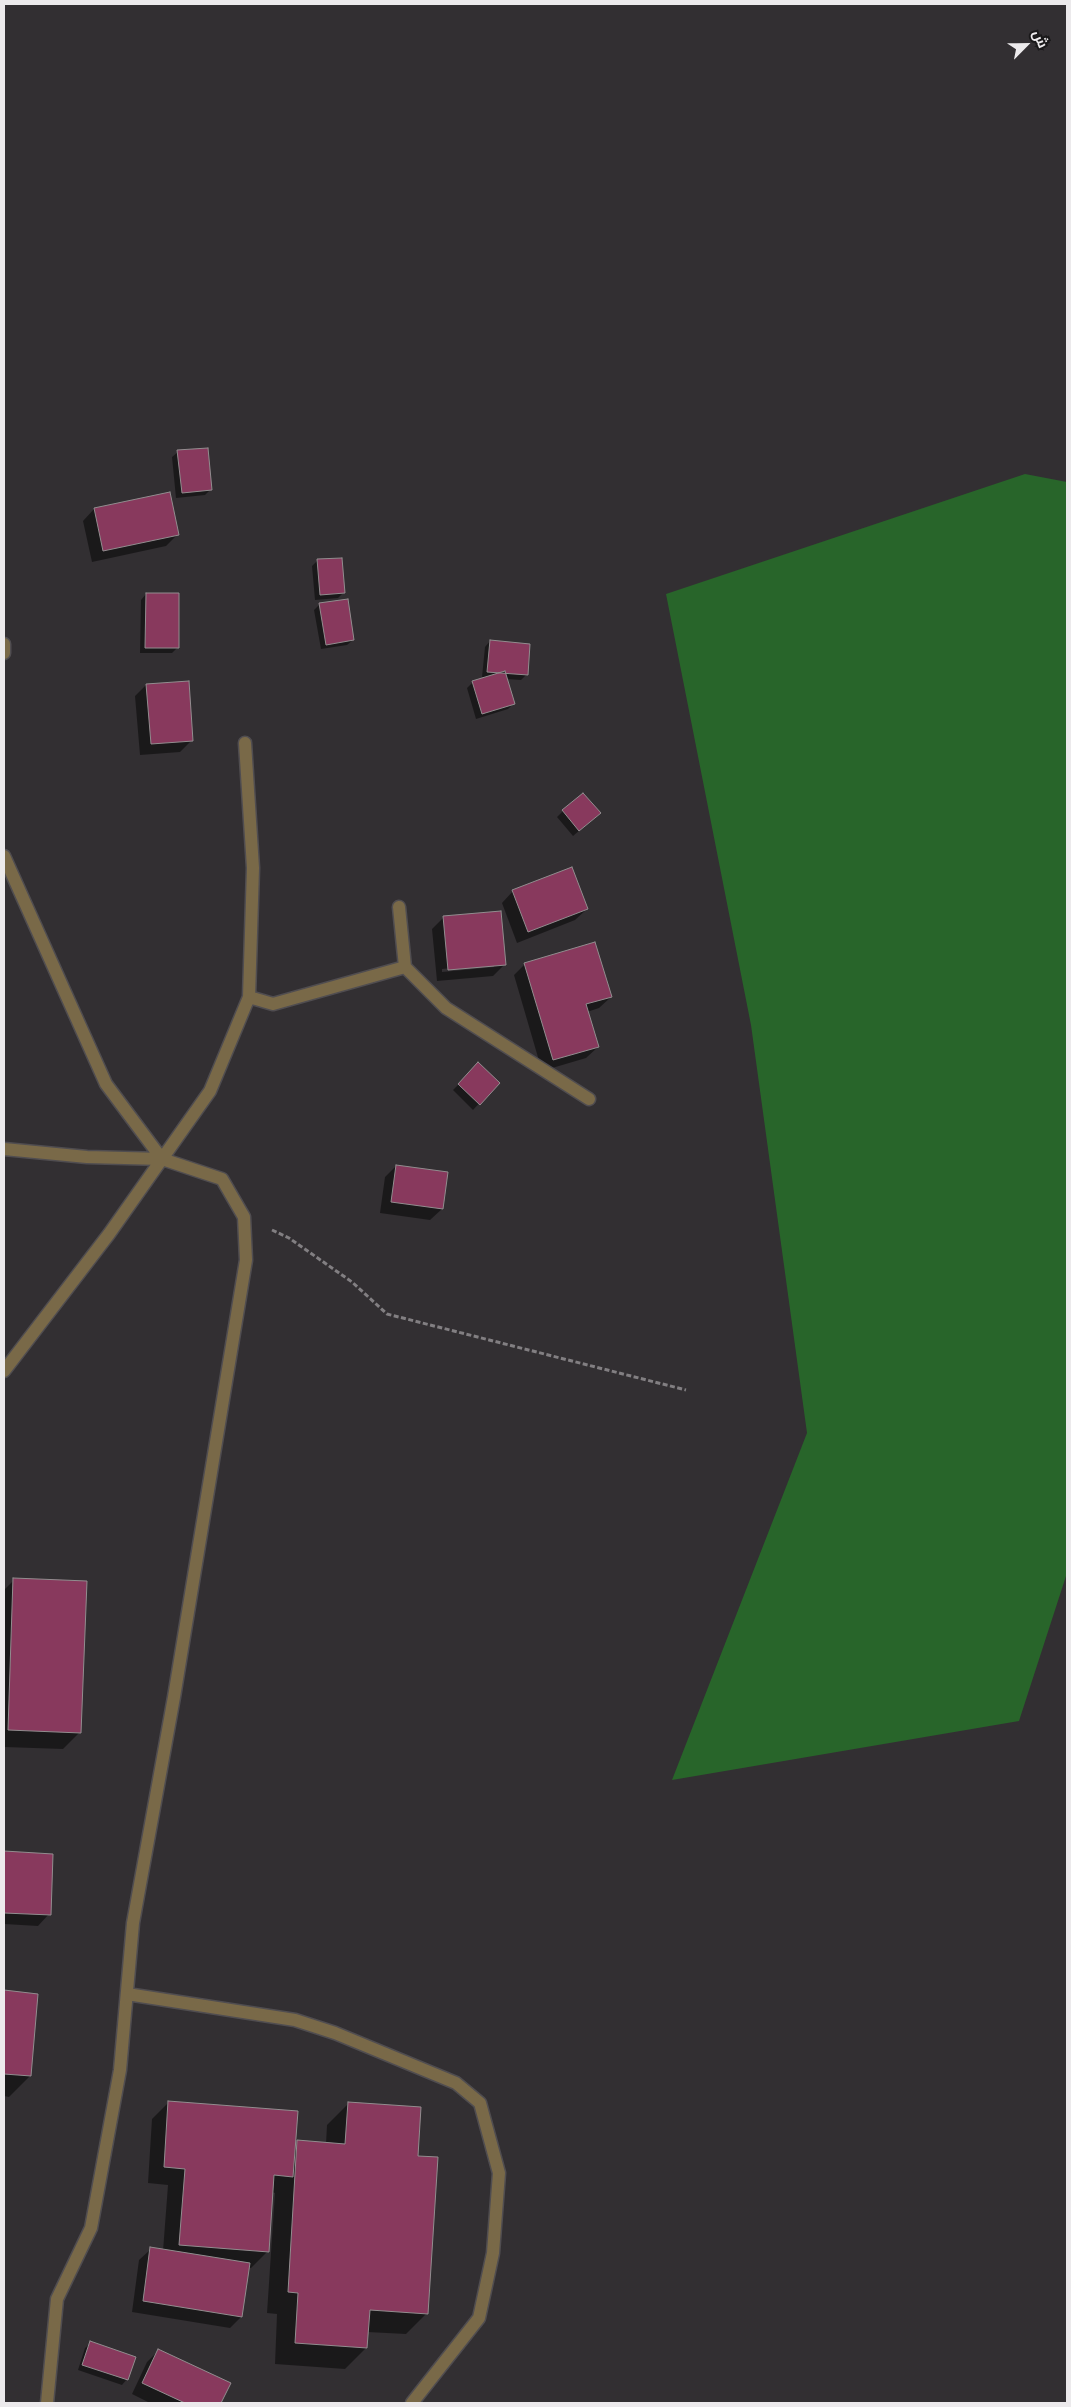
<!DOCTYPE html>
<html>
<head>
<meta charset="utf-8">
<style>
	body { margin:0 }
	#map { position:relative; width:1071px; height:2407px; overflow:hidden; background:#322f32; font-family:"Nunito Sans",Cairo,sans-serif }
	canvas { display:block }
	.frame { position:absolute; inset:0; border:5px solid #eceaec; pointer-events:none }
	.north { position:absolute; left:1001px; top:20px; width:50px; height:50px; -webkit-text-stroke:4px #191819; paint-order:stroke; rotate:67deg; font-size:14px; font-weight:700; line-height:20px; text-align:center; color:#eceaec }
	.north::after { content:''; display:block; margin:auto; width:18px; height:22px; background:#eceaec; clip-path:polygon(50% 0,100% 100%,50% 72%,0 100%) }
</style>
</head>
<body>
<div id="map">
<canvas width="1071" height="2407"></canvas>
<div class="frame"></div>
<div class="north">ش</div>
</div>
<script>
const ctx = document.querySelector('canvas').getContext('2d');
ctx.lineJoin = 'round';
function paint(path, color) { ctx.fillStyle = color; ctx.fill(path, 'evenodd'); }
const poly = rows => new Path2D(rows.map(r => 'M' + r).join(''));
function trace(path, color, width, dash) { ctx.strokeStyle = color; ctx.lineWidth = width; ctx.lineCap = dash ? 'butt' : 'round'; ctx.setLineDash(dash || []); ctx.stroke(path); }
paint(poly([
	[1025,474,1067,482,1067,1573,1019,1721,672,1780,807,1433,751,1025,666,594]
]), '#28652a');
paint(poly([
	[178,452,211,489,205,495,176,498,172,457],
	[94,509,178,534,166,546,92,562,83,521],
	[317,561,344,592,338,598,315,600,312,566],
	[146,594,178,647,172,653,140,653,141,600],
	[320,604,353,640,347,645,321,649,314,610],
	[490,641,527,674,521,680,506,679,514,703,508,709,476,719,467,688,472,683,488,678,482,677,485,647],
	[146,685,192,740,180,752,140,755,135,696],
	[563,811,594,818,573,836,557,817],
	[513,891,587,909,575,920,517,943,502,903],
	[444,917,505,964,493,976,437,981,432,929],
	[494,964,494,967,442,972,442,969],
	[525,964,611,997,599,1008,587,1012,598,1047,586,1058,542,1071,514,975],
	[479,1064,498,1083,473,1110,453,1090],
	[396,1166,447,1173,442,1209,430,1220,380,1213,385,1177],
	[14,1580,80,1732,63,1749,4,1747,4,1590],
	[4,1853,52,1855,49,1914,38,1926,4,1924],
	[4,1991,37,1995,30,2076,9,2097,4,2096],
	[169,2102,294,2145,298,2142,326,2144,327,2125,348,2104,427,2313,406,2334,367,2332,366,2348,345,2369,275,2364,277,2314,267,2313,275,2193,272,2192,268,2251,251,2268,248,2268,241,2317,230,2328,132,2312,139,2260,151,2249,163,2251,168,2185,148,2183,152,2119],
	[91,2343,127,2379,122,2385,78,2370,85,2348],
	[159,2350,229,2384,220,2403,150,2403,132,2394,147,2362]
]), '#0007');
const building = poly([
	[208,448,212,490,182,493,177,450,208,448],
	[170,492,179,535,103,551,94,508,170,492],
	[342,558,345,593,320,595,317,559,342,558],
	[146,593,179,593,179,648,145,648,146,593],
	[348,599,354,640,326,645,319,603,348,599],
	[490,640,530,644,528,675,487,672,490,640],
	[505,671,515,704,482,714,472,681,505,671],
	[189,681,193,741,151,744,146,684,189,681],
	[583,793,601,813,579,831,562,810,583,793],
	[572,867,588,909,528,932,512,890,572,867],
	[501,911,506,965,448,970,443,916,501,911],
	[595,942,612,997,586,1004,599,1047,553,1060,524,963,595,942],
	[478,1062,500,1083,480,1105,458,1084,478,1062],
	[396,1165,448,1172,443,1209,391,1202,396,1165],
	[13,1578,87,1581,81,1733,8,1730,13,1578],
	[4,1851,53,1854,51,1915,4,1913,4,1851],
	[4,1990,38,1994,31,2076,4,2074,4,1990],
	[168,2101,298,2111,293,2177,274,2175,269,2252,179,2245,185,2169,164,2167,168,2101],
	[348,2102,421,2107,418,2156,438,2157,428,2314,370,2310,367,2348,295,2343,298,2293,288,2292,297,2140,345,2144,348,2102],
	[150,2247,250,2263,242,2317,143,2301,150,2247],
	[90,2341,136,2357,128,2380,82,2365,90,2341],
	[158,2349,231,2383,221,2403,185,2403,142,2383,158,2349]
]);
paint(building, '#88395d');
trace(building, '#928d8f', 1);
const street = poly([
	[4,644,4,653],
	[4,856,106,1084,162,1159,222,1179,244,1217,246,1260,174,1697,133,1923,120,2070,91,2228,57,2299,47,2403],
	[405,967,446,1008,589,1099],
	[249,997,273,1004,405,967,399,907],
	[4,1149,87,1157,162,1159],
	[4,1371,109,1234,210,1091,249,997,253,868,245,743],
	[127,1994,295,2020,335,2033,456,2083,480,2103,499,2173,493,2253,479,2318,412,2403]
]);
trace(street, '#504d50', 15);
trace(poly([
	[272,1230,289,1238,352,1282,387,1314,686,1390]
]), '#827f82', 3, [5, 2.5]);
trace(street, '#796948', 12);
</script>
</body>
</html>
